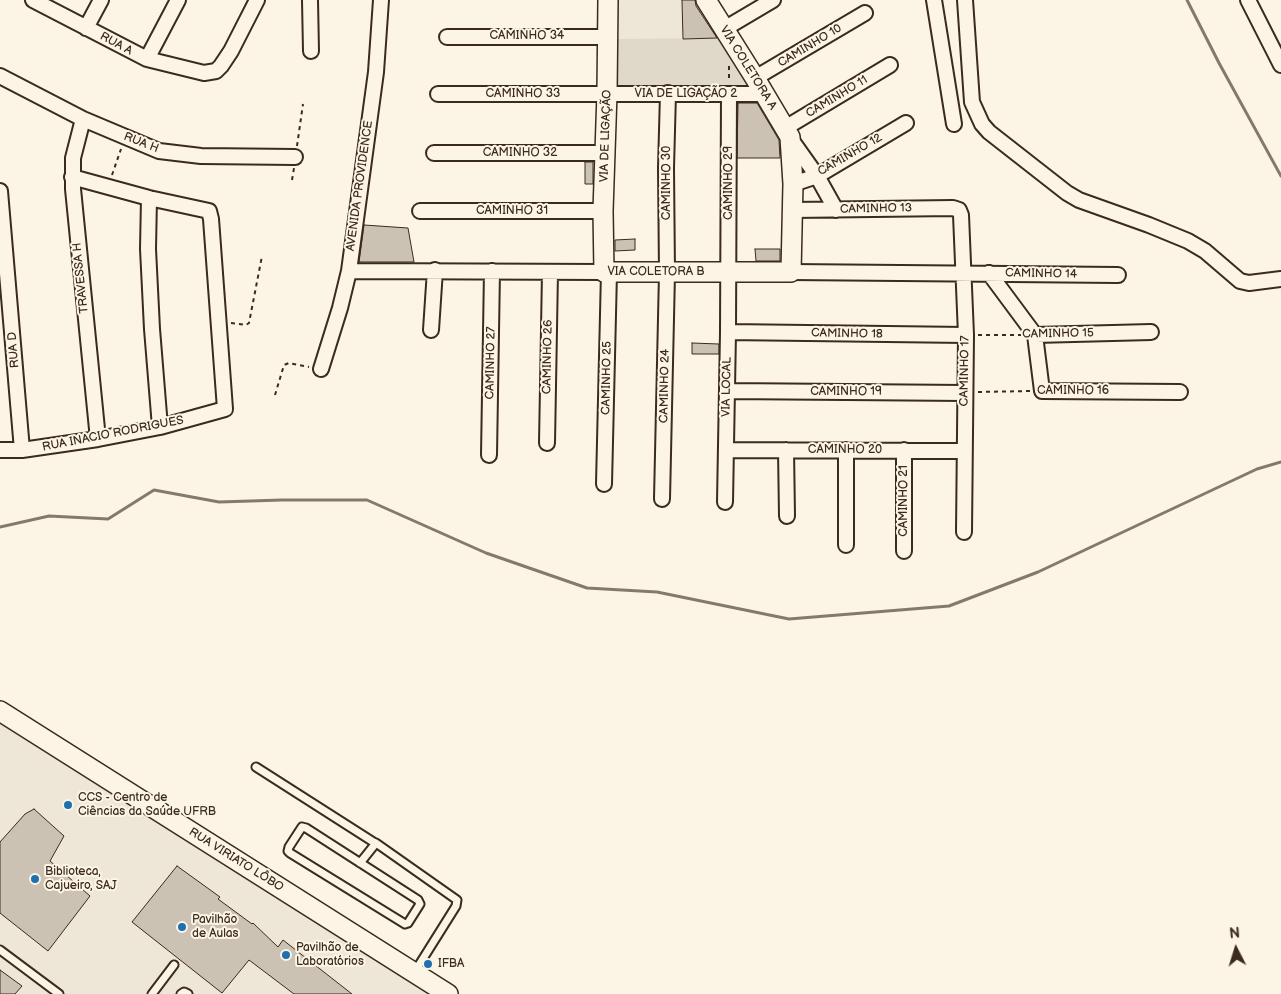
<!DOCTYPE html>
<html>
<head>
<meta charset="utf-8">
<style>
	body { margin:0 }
	#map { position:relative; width:1281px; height:994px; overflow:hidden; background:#fcf5e5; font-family:"Balsamiq Sans",sans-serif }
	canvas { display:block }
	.north { position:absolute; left:1211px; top:924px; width:50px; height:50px; -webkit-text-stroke:4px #fcf5e5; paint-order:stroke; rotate:355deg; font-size:14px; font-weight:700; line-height:20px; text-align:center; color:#3b2a1e }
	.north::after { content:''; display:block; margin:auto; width:18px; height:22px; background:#3b2a1e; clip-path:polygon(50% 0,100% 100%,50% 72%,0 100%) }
</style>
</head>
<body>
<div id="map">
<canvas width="1281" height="994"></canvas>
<div class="north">N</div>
</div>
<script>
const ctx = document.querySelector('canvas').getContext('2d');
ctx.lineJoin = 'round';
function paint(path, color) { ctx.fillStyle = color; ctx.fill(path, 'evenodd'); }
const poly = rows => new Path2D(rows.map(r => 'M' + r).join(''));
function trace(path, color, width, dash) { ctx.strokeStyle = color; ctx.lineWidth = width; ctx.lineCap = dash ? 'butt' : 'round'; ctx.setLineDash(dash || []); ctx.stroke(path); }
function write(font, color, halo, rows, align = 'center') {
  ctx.font = font + ' "Balsamiq Sans",sans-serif'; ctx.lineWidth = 4; ctx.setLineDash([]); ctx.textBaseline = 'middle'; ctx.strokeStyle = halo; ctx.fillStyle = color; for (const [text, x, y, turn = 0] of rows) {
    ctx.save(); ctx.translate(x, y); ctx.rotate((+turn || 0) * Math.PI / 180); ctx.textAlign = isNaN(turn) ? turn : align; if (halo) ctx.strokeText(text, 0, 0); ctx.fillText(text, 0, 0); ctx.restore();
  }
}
paint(poly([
	[613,0,682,0,683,39,615,39],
	[0,719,439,994,0,994]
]), '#eee6d6');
paint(poly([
	[721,38,753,88,616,89,615,39]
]), '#e0d8c8');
trace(poly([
	[1187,0,1219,63,1281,176],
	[0,527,49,516,108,519,154,490,219,502,282,500,367,500,486,553,587,588,657,592,789,619,949,606,1038,572,1257,469,1281,462]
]), '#85796b', 3);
const building = poly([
	[682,0,695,0,696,6,717,38,683,39,682,0],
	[738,103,757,103,779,140,780,158,737,158,738,103],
	[585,162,593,162,593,184,585,184,585,162],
	[364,225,408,228,414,262,359,262,364,225],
	[635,239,635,250,615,251,615,240,635,239],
	[755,249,780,249,780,261,756,261,755,249],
	[692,343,719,344,719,354,692,354,692,343],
	[34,809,64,836,50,861,90,896,48,951,0,913,0,842,25,814,34,809],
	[177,866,220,897,218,899,252,924,253,923,278,947,283,940,352,994,294,994,249,960,222,993,132,922,177,866],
	[0,970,22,986,15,994,0,994,0,970]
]);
paint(building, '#ccc2b3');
trace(building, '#3b2a1e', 1);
const lane = poly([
	[256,767,375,843],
	[302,827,306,828,418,900,420,904,408,923,405,924,290,853,288,851,289,847,302,827],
	[360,863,376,843,457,900,456,906,414,973],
	[0,950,59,994],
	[152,994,174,965],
	[181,994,184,992,188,994]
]);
const street = poly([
	[33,0,147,59,204,73,216,71,221,66,231,51,257,0],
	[310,0,311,51],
	[934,0,954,124],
	[965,0,972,102,982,124,989,132,1067,193,1079,200,1149,225,1188,241,1205,251,1240,281,1249,283,1281,279],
	[1248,0,1281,65],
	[86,28,101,0],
	[724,29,773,0],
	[447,37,607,37],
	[147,59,178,0],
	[0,76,83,119,159,151,201,156,295,157],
	[755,78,865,13],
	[438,94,765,94],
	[83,119,73,158,73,189,98,439],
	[785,128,890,65],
	[790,138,817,176,836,210],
	[434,153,605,153],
	[793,184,817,176,906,123],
	[0,191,22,450],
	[149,198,148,249,152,329,160,427],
	[793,210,953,208,959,210,961,215,966,335,964,532],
	[420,211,603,211],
	[349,271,604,272],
	[791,272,1118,275],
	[989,273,1035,335,1042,391,1180,392],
	[431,330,435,270],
	[728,332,966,335],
	[1035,335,1151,332],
	[321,369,340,308,349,271,376,72,381,0],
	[727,391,965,393],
	[547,443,550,272],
	[0,450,22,450,98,439,160,427,225,409,211,219,209,211,149,198,72,177],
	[726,450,964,451],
	[786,450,787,516],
	[489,455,492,271],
	[604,484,609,272],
	[662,499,667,273,666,168,668,93],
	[725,502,728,332,729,94],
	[846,545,846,450],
	[904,551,904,450]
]);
const secondary = poly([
	[608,0,607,93,603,211,604,272,791,272,793,184,790,137,755,78,706,0],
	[0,711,448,994]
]);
trace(lane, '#3b2a1e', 11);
trace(street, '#3b2a1e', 18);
trace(secondary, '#3b2a1e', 22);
trace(poly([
	[729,66,729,81],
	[297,146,303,104],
	[112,175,121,149],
	[292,180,294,168],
	[231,323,246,325,249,323,262,256],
	[978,335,1021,335],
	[978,392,1030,391],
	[275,395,284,365,289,363,309,367]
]), '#3b2a1e', 2, [4, 4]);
trace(lane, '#fcf5e5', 7);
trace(street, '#fcf5e5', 14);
trace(secondary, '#fcf5e5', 19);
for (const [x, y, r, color] of [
	[68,805,5,"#1f6fb2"],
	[35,879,5,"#1f6fb2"],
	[182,927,5,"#1f6fb2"],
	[286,955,5,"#1f6fb2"],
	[428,964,5,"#1f6fb2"]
]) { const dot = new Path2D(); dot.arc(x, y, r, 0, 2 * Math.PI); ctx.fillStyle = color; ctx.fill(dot); trace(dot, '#fcf5e5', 2); }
write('12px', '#3b2a1e', '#fcf5e5', [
	["CAMINHO 34",527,36],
	["RUA A",116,44,28],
	["CAMINHO 10",810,46,-31],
	["VIA COLETORA A",748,68,58],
	["CAMINHO 33",523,94],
	["VIA DE LIGAÇÃO 2",686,94],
	["CAMINHO 11",837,97,-31],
	["VIA DE LIGAÇÃO",606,136,-88],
	["RUA H",141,143,21],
	["CAMINHO 32",520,153],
	["CAMINHO 12",850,155,-30],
	["CAMINHO 30",667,183,-90],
	["CAMINHO 29",729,183,-90],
	["AVENIDA PROVIDENCE",360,186,-82],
	["CAMINHO 13",876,209,-1],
	["CAMINHO 31",512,211],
	["VIA COLETORA B",656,272],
	["CAMINHO 14",1041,274,1],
	["TRAVESSA H",81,278,-96],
	["CAMINHO 18",847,334,1],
	["CAMINHO 15",1058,334,-1],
	["RUA D",14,350,-95],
	["CAMINHO 26",548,357,-89],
	["CAMINHO 27",491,363,-89],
	["CAMINHO 17",965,371,-89],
	["CAMINHO 25",607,378,-89],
	["CAMINHO 24",665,386,-89],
	["VIA LOCAL",727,387,-89],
	["CAMINHO 16",1073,391],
	["CAMINHO 19",846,392],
	["RUA INACIO RODRIGUES",113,434,-11],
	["CAMINHO 20",845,450],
	["CAMINHO 21",904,501,-90],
	["RUA VIRIATO LÔBO",236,860,32]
]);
write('12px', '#3b2a1e', '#fcf5e5', [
	["CCS - Centro de",78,798],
	["Ciências da Saúde UFRB",78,812],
	["Biblioteca,",45,872],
	["Cajueiro, SAJ",45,886],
	["Pavilhão",192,920],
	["de Aulas",192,934],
	["Pavilhão de",296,948],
	["Laboratórios",296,962],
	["IFBA",438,964]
], 'left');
</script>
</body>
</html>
